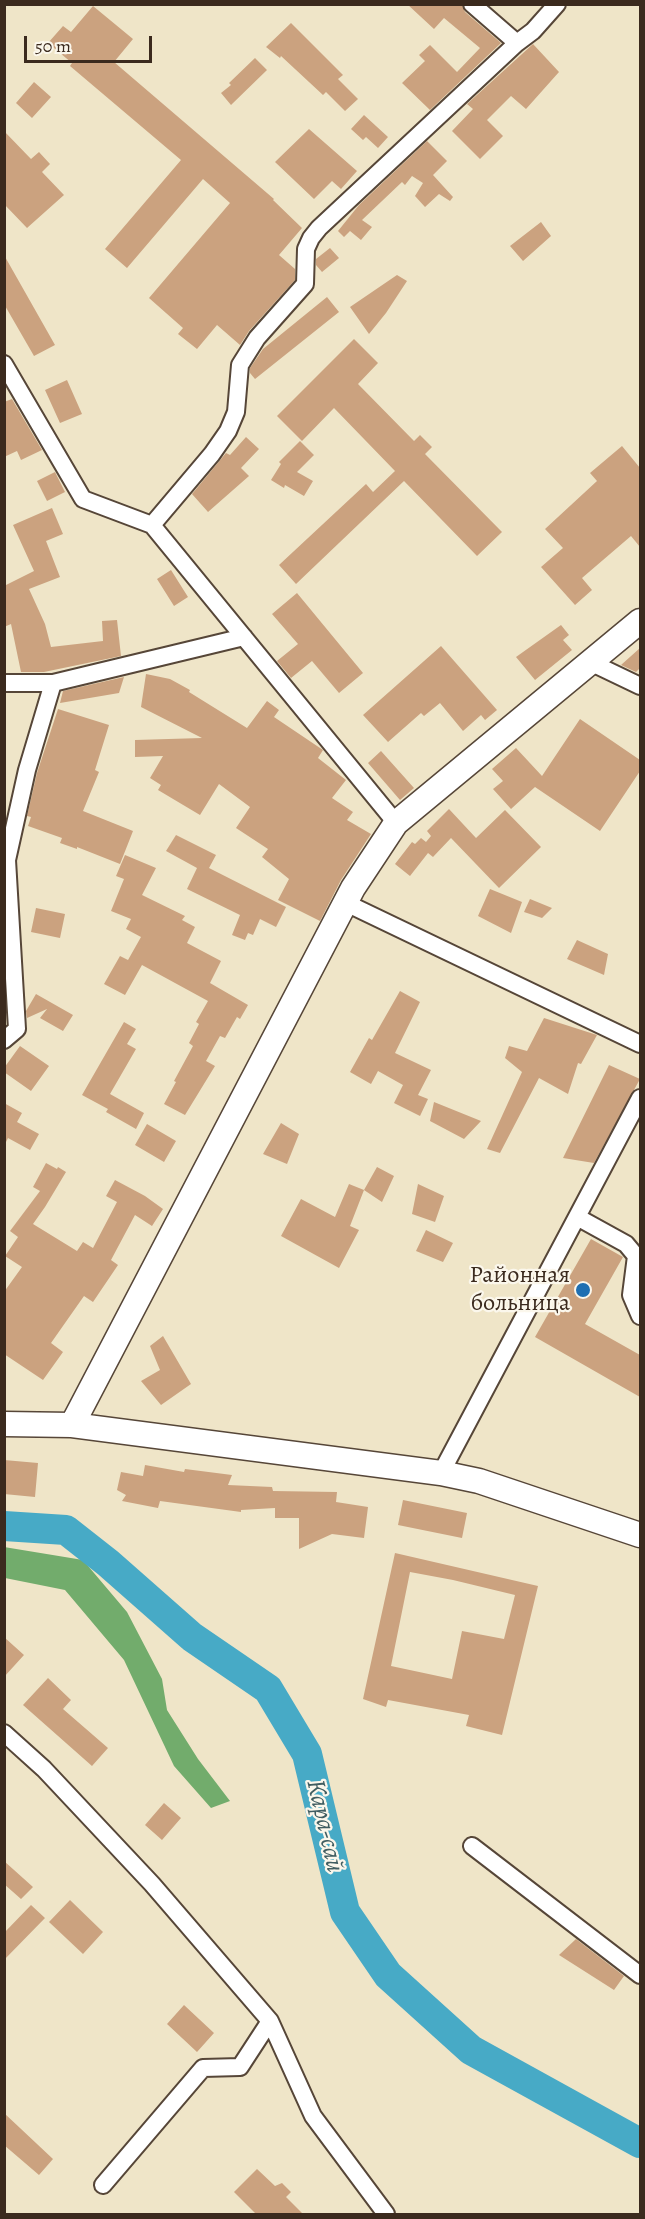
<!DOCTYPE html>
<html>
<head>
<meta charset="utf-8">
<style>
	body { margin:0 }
	#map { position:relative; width:645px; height:2219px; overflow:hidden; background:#efe5c8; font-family:Alegreya,serif }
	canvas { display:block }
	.frame { position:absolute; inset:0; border:6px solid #3b2a1e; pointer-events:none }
	.scale { position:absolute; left:24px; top:36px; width:128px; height:27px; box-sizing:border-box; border:3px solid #3b2a1e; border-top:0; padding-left:8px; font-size:18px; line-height:21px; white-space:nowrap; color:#3b2a1e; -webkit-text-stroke:4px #fbf7ec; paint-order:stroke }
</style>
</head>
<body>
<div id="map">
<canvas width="645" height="2219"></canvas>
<div class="frame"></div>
<div class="scale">50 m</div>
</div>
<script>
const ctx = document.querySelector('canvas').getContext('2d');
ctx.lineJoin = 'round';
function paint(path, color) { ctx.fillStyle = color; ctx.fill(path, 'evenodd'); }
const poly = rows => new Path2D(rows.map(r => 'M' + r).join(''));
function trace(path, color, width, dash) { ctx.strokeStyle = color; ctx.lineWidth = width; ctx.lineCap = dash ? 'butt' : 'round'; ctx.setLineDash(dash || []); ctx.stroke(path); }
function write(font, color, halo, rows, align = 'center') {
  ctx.font = font + ' Alegreya,serif'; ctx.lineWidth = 4.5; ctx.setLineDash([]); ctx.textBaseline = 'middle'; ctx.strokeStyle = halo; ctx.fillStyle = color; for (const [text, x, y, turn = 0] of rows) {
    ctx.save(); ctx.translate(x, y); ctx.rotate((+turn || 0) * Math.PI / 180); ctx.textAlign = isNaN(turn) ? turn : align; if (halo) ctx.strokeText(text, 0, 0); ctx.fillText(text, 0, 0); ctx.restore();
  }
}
paint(poly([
	[4,1547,83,1560,127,1612,162,1679,167,1710,198,1759,230,1801,211,1808,174,1766,124,1660,65,1590,5,1578]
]), '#72ac6c');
trace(poly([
	[4,1526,66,1530,108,1563,192,1637,268,1689,307,1754,345,1912,388,1975,471,2050,640,2143]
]), '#47aac6', 30);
paint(poly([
	[407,4,462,4,465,12,501,43,430,110,402,83,425,61,419,55,430,45,457,72,480,48,444,18,434,29],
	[93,6,133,39,114,62,274,199,273,200,302,228,279,255,295,269,295,280,249,331,240,345,217,325,197,349,178,334,183,328,149,298,230,203,203,179,127,268,105,249,181,160,70,66,72,63,48,43,63,26,71,32],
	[291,23,343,75,338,79,358,99,345,111,326,92,323,95,281,56,280,58,266,47],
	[533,44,559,72,526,109,511,96,487,120,503,136,480,159,452,131,473,109,467,104],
	[255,58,267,70,231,105,221,93,231,85,229,83],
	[34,82,51,97,32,118,16,103],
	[364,115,388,137,378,148,366,137,363,140,351,129],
	[309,129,357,171,341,189,332,181,314,199,275,162],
	[4,131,31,159,39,152,50,164,42,172,64,195,27,228,4,204],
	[427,141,447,161,433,175,453,197,450,201,439,194,425,207,415,196,423,183,412,176,405,185,402,182,362,220,372,227,361,240,350,231,344,237,338,231,359,205],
	[541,222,551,236,523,261,510,246],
	[330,248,339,258,322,272,316,265,316,259],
	[4,255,55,345,34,356,4,304],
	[397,275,407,281,386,313,369,334,350,307],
	[327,297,339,312,255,379,250,373,250,368,263,349],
	[354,339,378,363,358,384,414,441,420,435,432,447,425,454,502,532,477,556,404,481,296,584,279,565,366,484,373,492,395,471,334,408,302,441,277,416],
	[67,380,82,414,60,423,45,390],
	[12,399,42,450,21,460,17,451,4,457,4,402],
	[246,437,259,449,241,468,249,476,208,512,192,494,226,453,230,455],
	[300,441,314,455,297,472,313,481,304,496,285,485,284,488,271,480,281,464,279,462],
	[622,446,640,468,640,547,631,536,582,578,592,590,575,605,541,567,563,548,545,529,597,481,590,473],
	[55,472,65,492,47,501,37,481],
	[52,508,63,534,46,541,60,577,29,589,45,624,51,647,103,641,102,621,117,620,121,656,44,672,21,672,11,624,4,627,4,586,34,571,13,525],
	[171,570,188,597,174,606,157,579],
	[297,593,363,673,339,693,312,661,291,678,277,661,298,644,272,614],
	[561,625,569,635,563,640,572,650,535,680,516,657],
	[441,646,497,710,485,720,481,715,463,731,440,703,424,716,421,713,388,742,363,715],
	[640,648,640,668,636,672,621,665],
	[146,674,170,679,190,690,189,692,247,728,267,701,279,710,274,717,323,750,318,758,346,780,332,798,353,812,347,820,371,834,341,880,320,921,278,900,289,879,262,857,268,849,236,828,250,807,219,784,200,815,158,790,161,785,150,778,163,756,135,757,135,740,202,738,141,707],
	[124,677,119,693,60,703,63,691],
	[58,709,109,725,95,770,99,772,83,811,133,831,120,864,77,847,77,849,60,843,62,838,28,826,31,817,27,816,37,773],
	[580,719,640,760,640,771,600,831,535,787,511,809,493,789,503,781,492,769,516,748,542,776],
	[381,751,414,788,400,800,368,763],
	[449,809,476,838,505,810,541,847,499,888,451,838,433,857,428,853,410,876,395,864,412,842,415,844,421,838,426,842,431,836,427,831],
	[176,835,216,855,209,868,286,907,276,927,260,919,253,935,248,933,245,940,232,935,240,915,187,889,197,868,166,851],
	[125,855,156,868,142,895,185,916,182,920,195,927,187,943,221,961,210,983,248,1005,240,1019,237,1017,225,1038,220,1036,206,1061,215,1066,185,1115,164,1104,176,1082,174,1081,193,1046,189,1043,199,1024,196,1022,208,1001,142,965,125,995,104,984,120,956,128,960,141,937,126,929,131,919,111,911,124,879,116,876],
	[490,889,522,902,511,933,478,916],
	[530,899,552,908,542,918,524,912],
	[36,908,65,914,60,938,31,932],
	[577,940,608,954,604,975,567,959],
	[400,991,420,1002,395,1053,431,1070,418,1095,428,1099,420,1116,394,1103,403,1085,378,1071,371,1084,350,1072,369,1038,372,1040],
	[36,994,73,1015,63,1031,40,1018,47,1009,27,1018,26,1011],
	[544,1018,597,1035,581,1064,578,1063,568,1094,539,1078,500,1153,487,1149,522,1072,505,1058,509,1046,527,1051],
	[124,1022,136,1029,127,1044,136,1049,110,1094,144,1113,136,1129,106,1112,108,1109,82,1095],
	[20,1046,49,1066,31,1091,4,1072,4,1068],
	[609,1065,640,1079,594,1163,563,1158],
	[434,1102,481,1121,464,1139,430,1121],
	[4,1103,22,1113,17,1122,39,1134,30,1150,8,1138,4,1146],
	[281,1123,299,1134,287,1164,263,1154],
	[147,1124,176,1141,164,1162,135,1145],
	[46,1163,57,1169,58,1167,66,1172,45,1207,33,1224,77,1251,83,1242,93,1248,117,1202,106,1196,115,1180,145,1196,163,1209,152,1226,135,1215,111,1260,118,1265,93,1302,84,1296,51,1343,63,1352,43,1380,4,1354,4,1292,22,1267,5,1256,18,1237,10,1231,40,1191,33,1187],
	[377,1167,394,1176,382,1202,364,1190],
	[349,1184,364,1190,350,1226,359,1230,339,1268,281,1236,301,1199,335,1217],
	[418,1184,444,1196,435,1222,412,1214],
	[426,1230,453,1243,443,1262,416,1251],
	[591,1239,623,1257,585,1324,640,1355,640,1397,535,1337],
	[163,1336,191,1384,161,1405,141,1381,160,1370,150,1346],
	[4,1460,38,1463,35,1497,4,1494],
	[145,1465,184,1472,185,1469,232,1475,228,1485,272,1487,273,1491,337,1492,336,1502,368,1507,364,1538,332,1534,299,1549,299,1518,275,1518,275,1508,241,1510,241,1512,160,1501,158,1508,122,1501,126,1495,117,1490,121,1472,143,1476],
	[403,1500,467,1513,462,1538,398,1525],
	[395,1553,538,1586,502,1735,466,1726,469,1715,388,1700,386,1707,363,1699],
	[410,1572,453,1580,515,1595,504,1639,462,1631,452,1679,391,1666],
	[4,1637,24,1655,4,1677],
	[48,1678,71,1700,63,1709,108,1748,92,1766,23,1705],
	[164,1803,181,1818,162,1840,145,1825],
	[4,1861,33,1887,21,1899,4,1884],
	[70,1900,103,1932,83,1954,49,1922],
	[31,1905,45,1918,4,1960,4,1933],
	[576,1939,624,1976,614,1990,559,1955],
	[184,2005,214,2033,197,2052,167,2024],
	[4,2113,53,2159,39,2175,4,2145],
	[257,2169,275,2186,282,2183,291,2192,286,2197,303,2214,256,2214,234,2192]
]), '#cba27f');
const street = poly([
	[472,4,517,43,533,31,557,4],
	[4,364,83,499,152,525,396,823],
	[152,525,212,454,228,431,236,412,240,365,257,338,305,284,306,249,311,238,319,228,517,43],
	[592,663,640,686],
	[4,683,53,683,244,637],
	[346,903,640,1044],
	[4,1040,17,1029,7,860,27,770,53,683],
	[577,1217,626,1244,636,1256,631,1295,640,1316],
	[441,1473,640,1098],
	[4,1733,44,1769,152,1884,270,2021,313,2116,386,2214],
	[472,1846,640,1975],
	[103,2185,203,2068,240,2067,270,2021]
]);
const secondary = poly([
	[4,1424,72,1425,441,1473,479,1481,640,1535],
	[72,1425,353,888,396,823,640,621]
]);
trace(street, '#564638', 20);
trace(secondary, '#564638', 27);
trace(street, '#fff', 16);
trace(secondary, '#fff', 24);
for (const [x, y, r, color] of [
	[583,1290,8,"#1f6fb2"]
]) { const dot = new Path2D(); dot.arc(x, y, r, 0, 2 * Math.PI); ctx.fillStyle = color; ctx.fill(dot); trace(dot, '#fbf7ec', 2); }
write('24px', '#3b2a1e', '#fbf7ec', [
	["Районная",570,1276],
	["больница",570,1304]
], 'right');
write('italic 26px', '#405d61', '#fbf7ec', [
	["Кара-сай",324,1826,77]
]);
</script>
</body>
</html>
